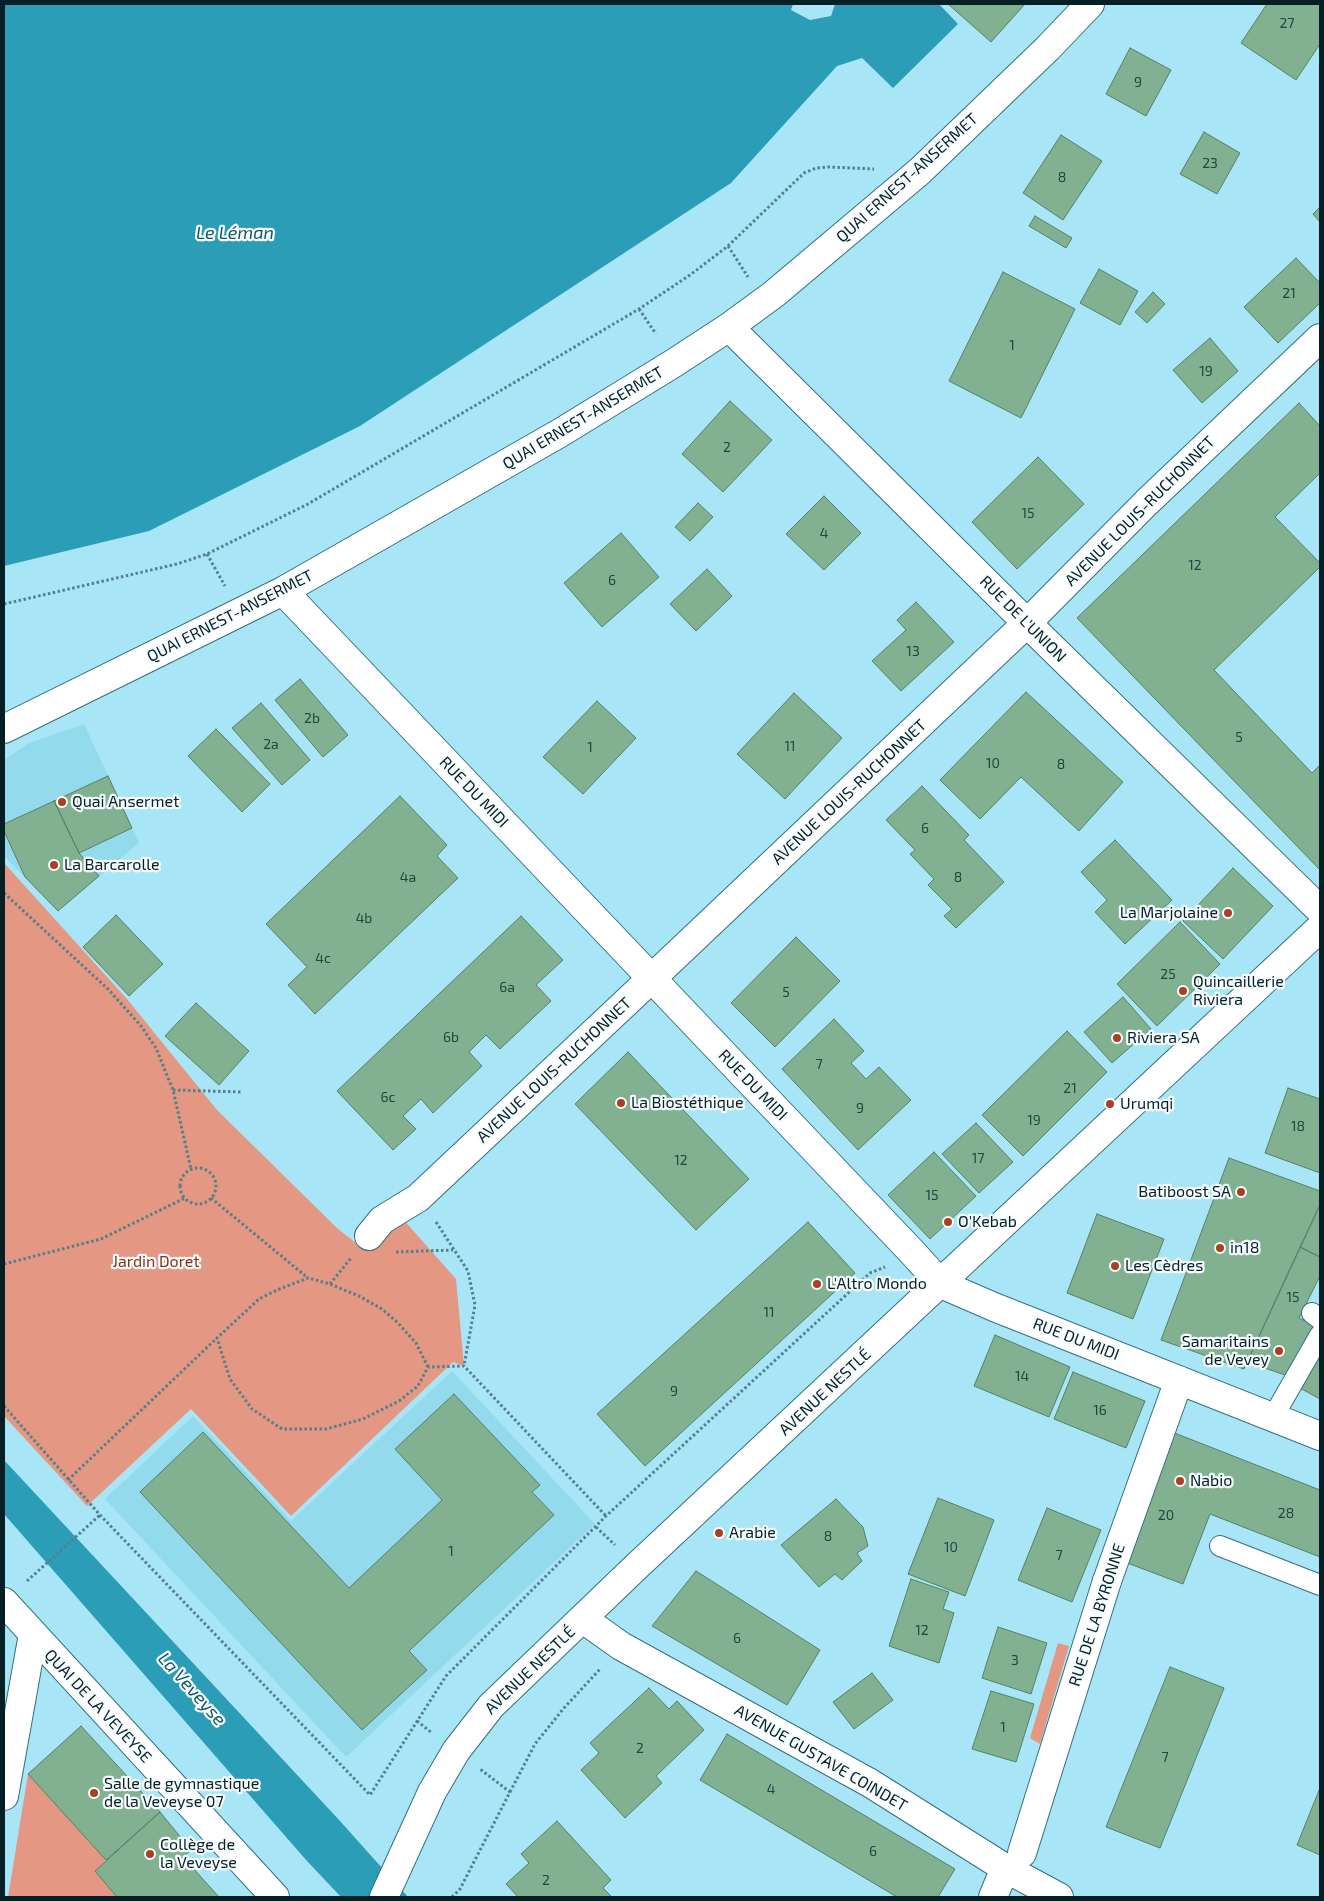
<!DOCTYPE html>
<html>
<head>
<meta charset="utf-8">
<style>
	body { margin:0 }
	#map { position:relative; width:1324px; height:1901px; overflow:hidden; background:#a8e6f7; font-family:"Exo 2",sans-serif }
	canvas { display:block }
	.frame { position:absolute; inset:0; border:5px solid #051f25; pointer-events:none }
</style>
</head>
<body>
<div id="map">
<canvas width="1324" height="1901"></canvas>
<div class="frame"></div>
</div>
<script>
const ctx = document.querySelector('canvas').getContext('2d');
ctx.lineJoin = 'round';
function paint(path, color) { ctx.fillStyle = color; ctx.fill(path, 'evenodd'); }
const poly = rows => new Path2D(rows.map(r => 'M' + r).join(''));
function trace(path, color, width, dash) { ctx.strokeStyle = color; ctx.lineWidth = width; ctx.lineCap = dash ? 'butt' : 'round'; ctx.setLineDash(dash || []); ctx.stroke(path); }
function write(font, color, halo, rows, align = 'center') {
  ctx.font = font + ' "Exo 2",sans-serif'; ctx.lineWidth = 4.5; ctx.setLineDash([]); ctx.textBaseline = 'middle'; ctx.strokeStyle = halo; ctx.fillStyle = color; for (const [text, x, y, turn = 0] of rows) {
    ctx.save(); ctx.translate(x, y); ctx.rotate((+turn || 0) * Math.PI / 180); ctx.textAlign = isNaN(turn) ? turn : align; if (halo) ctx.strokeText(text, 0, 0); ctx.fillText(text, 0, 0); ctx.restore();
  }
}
paint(poly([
	[84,724,139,843,58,911,4,856,4,760,29,743],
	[452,1371,595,1524,346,1757,105,1499,193,1416,291,1521]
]), '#93daed');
paint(poly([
	[4,863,127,999,217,1110,338,1229,365,1250,402,1218,456,1279,464,1366,453,1362,291,1516,191,1409,87,1506,4,1416],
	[1058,1643,1069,1646,1040,1744,1030,1738],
	[28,1774,106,1860,96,1871,117,1897,8,1897]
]), '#e49782');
paint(poly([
	[4,4,793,4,791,10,810,20,831,16,835,4,939,4,958,24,893,88,862,58,837,66,731,183,360,426,149,531,4,566],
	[4,1460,340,1821,408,1897,341,1897,307,1861,4,1514]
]), '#2b9db6');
const building = poly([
	[948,4,1025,4,991,42,948,4],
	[1267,4,1320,4,1320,44,1296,80,1241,43,1267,4],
	[1130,48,1171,70,1146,116,1106,94,1130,48],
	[1204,132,1240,153,1217,194,1180,174,1204,132],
	[1061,135,1102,161,1063,220,1023,193,1061,135],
	[1320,207,1320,222,1313,214,1320,207],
	[1035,216,1072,238,1066,248,1029,226,1035,216],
	[1296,258,1320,283,1320,303,1278,343,1244,307,1296,258],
	[1099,269,1138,291,1120,325,1080,303,1099,269],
	[1003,272,1075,309,1021,418,949,381,1003,272],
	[1153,292,1165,304,1147,323,1135,312,1153,292],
	[1210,338,1238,371,1202,403,1173,370,1210,338],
	[730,401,772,440,723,492,682,454,730,401],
	[1299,403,1320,426,1320,473,1275,517,1320,563,1320,567,1214,670,1312,773,1320,765,1320,870,1077,618,1299,403],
	[1038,457,1084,504,1017,569,972,522,1038,457],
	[824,496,861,533,824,570,786,534,824,496],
	[698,503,713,517,690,541,675,527,698,503],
	[621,533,659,577,602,627,564,583,621,533],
	[707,569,732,596,696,631,670,604,707,569],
	[916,602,954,642,901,691,872,661,906,630,897,620,916,602],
	[300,679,348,735,323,757,275,700,300,679],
	[1026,692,1123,782,1079,831,1021,777,980,819,940,780,1026,692],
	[794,693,842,738,785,799,737,754,794,693],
	[597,701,636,738,583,794,543,757,597,701],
	[261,703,310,760,282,785,232,728,261,703],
	[216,729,270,784,242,812,188,756,216,729],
	[108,776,132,828,79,853,54,801,108,776],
	[922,786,969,835,964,840,1004,882,956,928,944,916,952,909,928,885,934,879,910,854,915,850,886,820,922,786],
	[400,796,447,845,437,856,458,878,315,1014,288,985,307,967,266,924,400,796],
	[54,801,79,853,99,876,58,911,25,877,4,831,4,824,54,801],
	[1115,840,1172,900,1125,944,1095,912,1107,900,1081,872,1115,840],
	[1233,868,1273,906,1223,959,1183,921,1233,868],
	[116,915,163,964,129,996,83,947,116,915],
	[521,916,563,960,536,985,551,1001,500,1049,486,1035,469,1052,482,1066,433,1113,421,1099,403,1116,416,1129,393,1150,337,1091,521,916],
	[1180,922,1220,964,1157,1026,1117,984,1180,922],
	[796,937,840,981,775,1047,731,1003,796,937],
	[1123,997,1151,1029,1112,1063,1084,1032,1123,997],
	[196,1003,249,1051,219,1085,165,1036,196,1003],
	[834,1019,864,1051,851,1063,866,1079,879,1067,911,1100,858,1150,782,1069,834,1019],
	[1067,1031,1107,1072,1023,1156,982,1115,1067,1031],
	[628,1052,749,1179,696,1230,575,1104,628,1052],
	[1288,1088,1320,1099,1320,1173,1265,1153,1288,1088],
	[976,1123,1013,1162,979,1193,942,1154,976,1123],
	[934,1152,976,1196,930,1239,888,1195,934,1152],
	[1229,1158,1320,1191,1320,1205,1244,1369,1161,1340,1229,1158],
	[1320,1205,1320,1257,1300,1247,1320,1205],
	[1097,1214,1164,1239,1133,1319,1067,1293,1097,1214],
	[808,1222,855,1273,645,1466,597,1414,808,1222],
	[1300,1247,1320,1257,1320,1276,1299,1318,1316,1326,1288,1376,1247,1362,1300,1247],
	[995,1335,1070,1367,1049,1417,974,1386,995,1335],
	[1320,1344,1320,1399,1298,1387,1320,1344],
	[1073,1372,1145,1401,1126,1448,1054,1419,1073,1372],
	[454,1394,540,1485,532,1492,554,1515,409,1651,427,1670,362,1730,140,1492,203,1432,349,1588,442,1500,395,1449,454,1394],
	[1172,1432,1320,1490,1320,1557,1210,1514,1183,1584,1122,1561,1172,1432],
	[938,1498,994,1520,965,1596,908,1574,938,1498],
	[836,1499,863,1527,868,1546,857,1553,862,1561,842,1580,835,1574,819,1587,781,1545,836,1499],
	[1047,1508,1101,1530,1072,1602,1018,1580,1047,1508],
	[696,1571,820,1650,787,1705,652,1626,696,1571],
	[911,1579,949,1592,943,1609,954,1613,939,1663,889,1646,911,1579],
	[998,1627,1047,1643,1031,1694,982,1678,998,1627],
	[1170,1667,1224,1688,1160,1848,1106,1827,1170,1667],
	[872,1673,893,1700,854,1729,833,1702,872,1673],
	[649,1688,669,1709,677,1701,704,1730,656,1776,662,1783,625,1818,581,1770,599,1753,590,1743,649,1688],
	[991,1691,1034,1704,1016,1762,972,1749,991,1691],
	[81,1726,160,1812,106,1860,28,1774,81,1726],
	[727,1734,955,1869,938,1897,897,1897,700,1780,727,1734],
	[1320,1788,1320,1855,1297,1845,1320,1788],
	[160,1812,191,1850,183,1857,219,1897,117,1897,95,1871,160,1812],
	[557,1821,611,1880,603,1888,612,1897,518,1897,506,1884,529,1863,521,1854,557,1821]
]);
paint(building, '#82b192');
trace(building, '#548164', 1);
const service = poly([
	[1312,1313,1320,1319],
	[1273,1417,1320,1335],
	[1220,1546,1320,1585]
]);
const pedestrian = poly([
	[1022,1853,1107,1581]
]);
const minor = poly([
	[729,327,1034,630,1320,910],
	[283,591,912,1252,941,1284,994,1307,1320,1436],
	[4,729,283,591,560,433,674,363,729,327,774,294,920,171,1048,48,1090,4],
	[369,1236,382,1220,418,1198,652,978,1027,623,1147,502,1320,338],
	[1107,1581,1179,1380],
	[4,1602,275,1897],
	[583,1619,621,1646,870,1783,1005,1868,1059,1897],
	[4,1796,33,1634],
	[993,1897,1005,1868]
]);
const tertiary = poly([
	[384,1897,432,1792,456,1751,491,1706,637,1566,1320,928]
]);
trace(service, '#33707f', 22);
trace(pedestrian, '#33707f', 30);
trace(minor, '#33707f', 30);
trace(tertiary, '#33707f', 30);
trace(poly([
	[728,246,748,277],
	[639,309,656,334],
	[207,554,225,586],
	[4,604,177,564,207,554,308,504,639,309,690,275,728,246,804,173,816,168,829,167,874,169],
	[4,893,108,989,141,1026,156,1048,173,1090,191,1169],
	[173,1090,242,1092],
	'180 1186a18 18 0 1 1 36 0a18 18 0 1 1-36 0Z',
	[211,1198,308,1278],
	[436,1222,468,1271,475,1305,464,1366],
	[396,1252,453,1250],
	[4,1264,101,1239,185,1198],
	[330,1284,351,1258],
	[428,1367,416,1343,397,1322,382,1309,359,1296,330,1284,308,1278,277,1290,259,1299,217,1338,230,1379,252,1409,282,1429,326,1429,363,1419,399,1401,418,1386,428,1367,464,1366,606,1516],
	[4,1406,100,1515,370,1795,446,1676,606,1516,870,1273,885,1267],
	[68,1480,217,1338],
	[596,1527,615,1545],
	[27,1581,100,1515],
	[417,1721,432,1733],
	[510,1792,535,1744,564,1708,601,1668],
	[452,1897,460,1889,510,1792,480,1769]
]), '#547f8b', 3, [2.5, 2.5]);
trace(service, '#fff', 20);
trace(pedestrian, '#fff', 28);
trace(minor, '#fff', 28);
trace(tertiary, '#fff', 28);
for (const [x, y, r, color] of [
	[62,802,5,"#a84024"],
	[54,865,5,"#a84024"],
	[1228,913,5,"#a84024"],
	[1183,991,5,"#a84024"],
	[1117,1038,5,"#a84024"],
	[621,1103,5,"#a84024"],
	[1110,1104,5,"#a84024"],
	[1241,1192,5,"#a84024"],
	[948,1222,5,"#a84024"],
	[1220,1248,5,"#a84024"],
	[1115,1266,5,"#a84024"],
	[817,1284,5,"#a84024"],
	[1279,1351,5,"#a84024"],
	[1180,1481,5,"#a84024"],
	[719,1533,5,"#a84024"],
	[94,1793,5,"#a84024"],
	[150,1854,5,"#a84024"]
]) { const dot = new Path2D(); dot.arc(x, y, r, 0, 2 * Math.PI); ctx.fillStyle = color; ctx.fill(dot); trace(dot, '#f7fdfe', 2); }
write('14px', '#244440', null, [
	["27",1287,23],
	["9",1138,82],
	["23",1210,163],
	["8",1062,177],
	["21",1289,293],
	["1",1012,345],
	["19",1206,371],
	["2",727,447],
	["15",1028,513],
	["4",824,533],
	["12",1195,565],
	["6",612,580],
	["13",913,651],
	["2b",312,718],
	["5",1239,737],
	["2a",271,744],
	["11",790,746],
	["1",590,747],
	["10",993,763],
	["8",1061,764],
	["6",925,828],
	["4a",408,877],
	["8",958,877],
	["4b",364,918],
	["4c",323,958],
	["25",1168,974],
	["6a",507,987],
	["5",786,992],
	["6b",451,1037],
	["7",819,1064],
	["21",1070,1088],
	["6c",388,1097],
	["9",860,1108],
	["19",1034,1120],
	["18",1298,1126],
	["17",978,1158],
	["12",681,1160],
	["15",932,1195],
	["15",1293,1297],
	["11",769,1312],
	["14",1022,1376],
	["9",674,1391],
	["16",1100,1410],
	["28",1286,1513],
	["20",1166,1515],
	["8",828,1536],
	["10",951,1547],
	["1",451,1551],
	["7",1059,1555],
	["12",922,1630],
	["6",737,1638],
	["3",1015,1660],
	["1",1003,1727],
	["2",640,1748],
	["7",1165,1757],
	["4",771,1789],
	["6",873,1851],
	["2",546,1880]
]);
write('16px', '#051f25', '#f7fdfe', [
	["QUAI ERNEST-ANSERMET",907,178,-42],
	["QUAI ERNEST-ANSERMET",583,418,-31],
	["AVENUE LOUIS-RUCHONNET",1140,511,-45],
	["QUAI ERNEST-ANSERMET",230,616,-27],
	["RUE DE L'UNION",1023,619,45],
	["RUE DU MIDI",474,792,46],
	["AVENUE LOUIS-RUCHONNET",849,792,-43],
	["AVENUE LOUIS-RUCHONNET",554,1070,-43],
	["RUE DU MIDI",753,1085,46],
	["RUE DU MIDI",1076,1339,21],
	["AVENUE NESTLÉ",825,1392,-43],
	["RUE DE LA BYRONNE",1097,1615,-72],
	["AVENUE NESTLÉ",530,1670,-44],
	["QUAI DE LA VEVEYSE",98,1706,47],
	["AVENUE GUSTAVE COINDET",821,1758,30]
]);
write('16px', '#051f25', '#f7fdfe', [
	["Quai Ansermet",72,802],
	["La Barcarolle",64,865],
	["La Marjolaine",1218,913,"right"],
	["Quincaillerie",1193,982],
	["Riviera",1193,1000],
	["Riviera SA",1127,1038],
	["La Biostéthique",631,1103],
	["Urumqi",1120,1104],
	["Batiboost SA",1231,1192,"right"],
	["O'Kebab",958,1222],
	["in18",1230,1248],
	["Les Cèdres",1125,1266],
	["L'Altro Mondo",827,1284],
	["Samaritains",1269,1342,"right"],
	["de Vevey",1269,1360,"right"],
	["Nabio",1190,1481],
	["Arabie",729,1533],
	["Salle de gymnastique",104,1784],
	["de la Veveyse 07",104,1802],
	["Collège de",160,1845],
	["la Veveyse",160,1863]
], 'left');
write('16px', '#8a3119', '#f7fdfe', [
	["Jardin Doret",156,1262]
]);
write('italic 18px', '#175461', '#f7fdfe', [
	["Le Léman",235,233],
	["La Veveyse",192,1689,48]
]);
</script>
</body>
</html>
